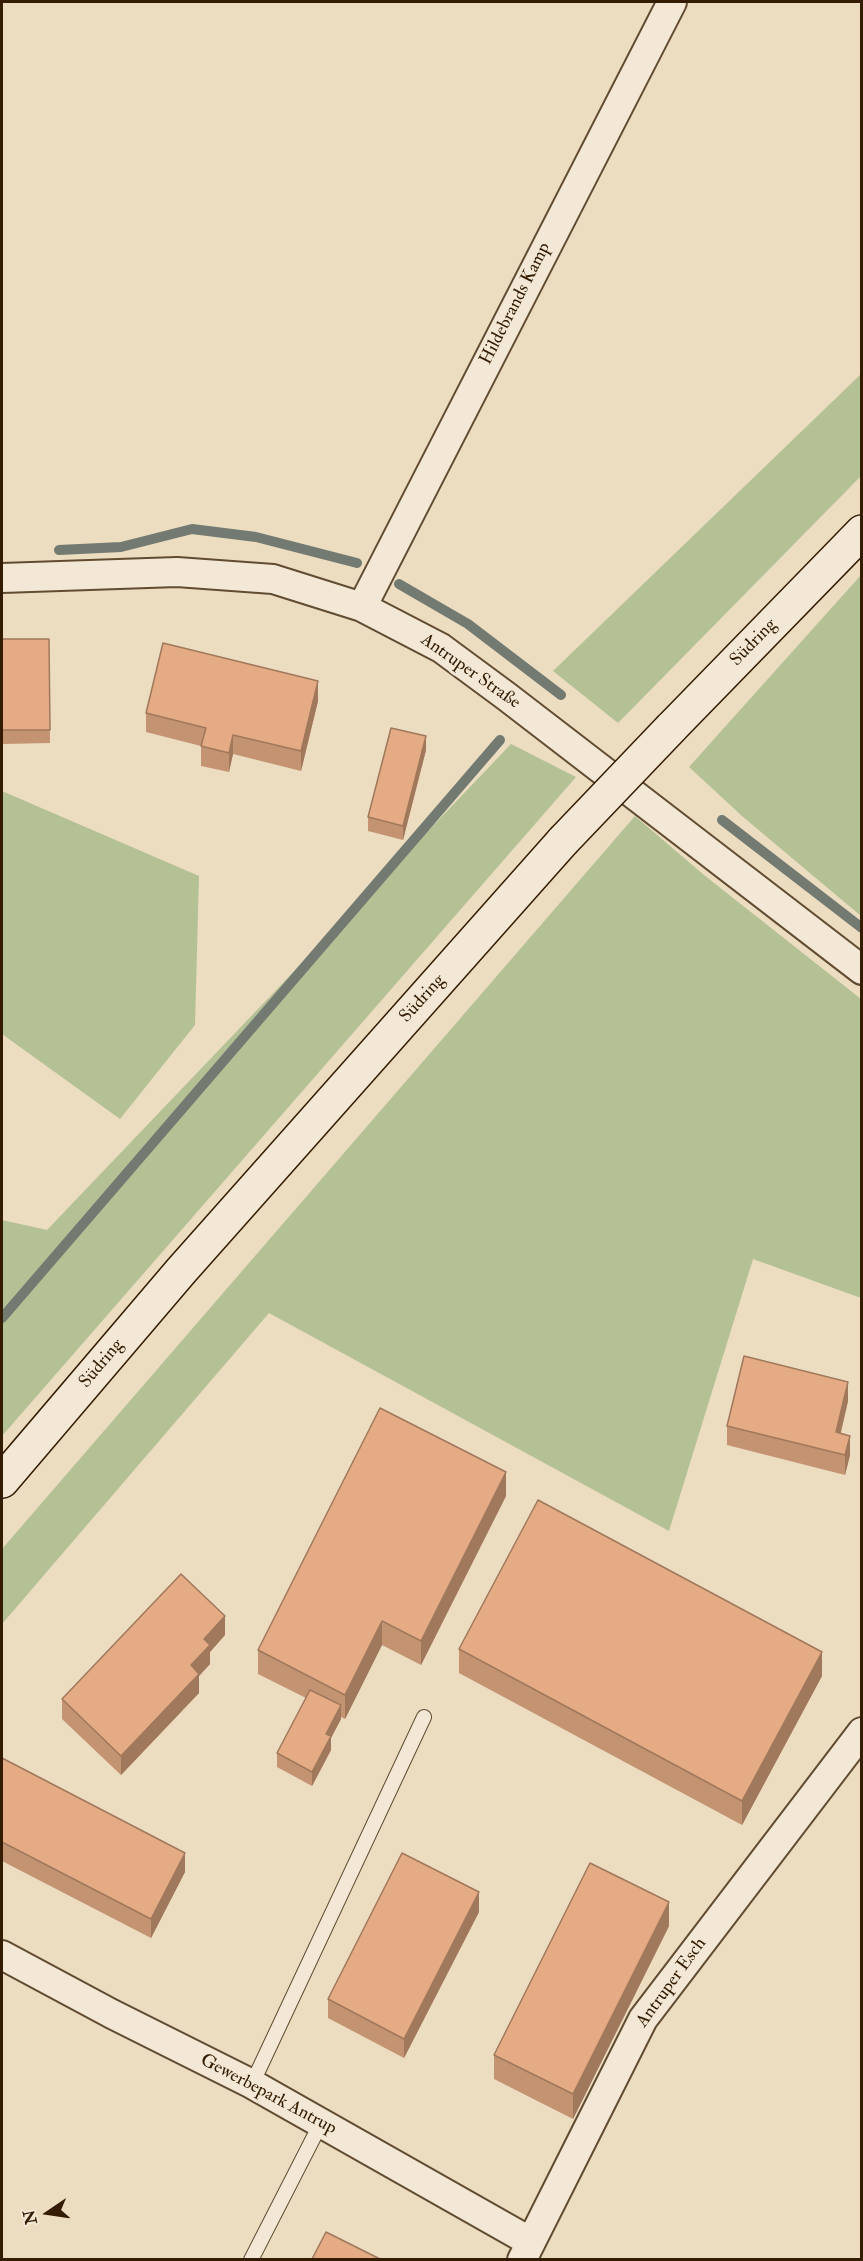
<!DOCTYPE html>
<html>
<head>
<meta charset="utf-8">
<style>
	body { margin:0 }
	#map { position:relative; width:863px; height:2261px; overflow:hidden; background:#ecdcc0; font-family:"IM FELL Double Pica",serif }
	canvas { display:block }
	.frame { position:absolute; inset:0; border:3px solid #331c01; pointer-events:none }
	.north { position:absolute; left:18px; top:2183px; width:60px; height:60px; -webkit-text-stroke:4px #f3e8d6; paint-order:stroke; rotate:257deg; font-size:16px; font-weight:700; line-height:24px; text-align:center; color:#331c01 }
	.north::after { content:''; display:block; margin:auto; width:21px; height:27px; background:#331c01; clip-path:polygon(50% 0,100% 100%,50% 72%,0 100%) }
</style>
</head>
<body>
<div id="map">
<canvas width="863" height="2261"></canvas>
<div class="frame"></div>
<div class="north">N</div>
</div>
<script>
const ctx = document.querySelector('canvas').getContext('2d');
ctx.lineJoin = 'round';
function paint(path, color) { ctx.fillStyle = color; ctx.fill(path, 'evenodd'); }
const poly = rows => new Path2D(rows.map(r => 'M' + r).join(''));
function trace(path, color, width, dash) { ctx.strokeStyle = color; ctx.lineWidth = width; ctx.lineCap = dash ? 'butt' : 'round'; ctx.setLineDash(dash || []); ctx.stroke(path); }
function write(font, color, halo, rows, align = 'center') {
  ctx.font = font + ' "IM FELL Double Pica",serif'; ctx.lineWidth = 6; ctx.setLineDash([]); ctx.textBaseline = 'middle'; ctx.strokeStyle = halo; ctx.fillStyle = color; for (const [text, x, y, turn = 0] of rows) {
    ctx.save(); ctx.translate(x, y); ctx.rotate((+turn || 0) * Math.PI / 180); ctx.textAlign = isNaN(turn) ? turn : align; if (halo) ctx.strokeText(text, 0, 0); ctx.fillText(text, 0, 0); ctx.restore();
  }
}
paint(poly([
	[861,374,861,476,618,723,553,671],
	[861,575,861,916,742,816,689,767],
	[511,744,576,777,2,1436,2,1220,47,1230],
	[2,791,199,876,195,1025,120,1119,2,1034],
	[635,816,704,875,861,999,861,1298,753,1259,669,1531,269,1313,2,1624,2,1549]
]), '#b4c195');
trace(poly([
	[59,550,121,547,192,529,256,537,357,563],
	[399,584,468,624,561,695],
	[722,820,862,928],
	[2,1318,500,740]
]), '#727a71', 10);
const lane = poly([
	[252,2084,424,1717],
	[251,2260,321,2123]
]);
const street = poly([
	[2,578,177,572,273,579,362,607,441,648,506,696,862,970],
	[362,607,672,2],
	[2,1955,112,2014,252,2084,531,2242],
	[522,2260,643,2019,862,1732]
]);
const secondary = poly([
	[671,728,862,532],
	[2,1481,181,1271,563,841]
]);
trace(lane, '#614c31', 16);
trace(street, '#614c31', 32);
trace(secondary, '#331c01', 36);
trace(lane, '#f3e8d6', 14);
trace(street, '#f3e8d6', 28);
trace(secondary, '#f3e8d6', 33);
const secondaryBridge = poly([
	[563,841,671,728]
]);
trace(secondaryBridge, '#331c01', 36, []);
trace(secondaryBridge, '#f3e8d6', 33);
paint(poly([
	[2,639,49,639,50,743,2,744],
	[318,701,301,771,233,754,229,772,201,766,201,746,146,732,146,713],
	[426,750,403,840,368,831,368,817],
	[848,1401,841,1433,850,1455,845,1475,727,1445,727,1426],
	[506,1496,421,1665,382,1645,345,1719,341,1717,341,1719,331,1738,331,1750,312,1786,277,1767,277,1753,306,1698,258,1674,258,1650],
	[225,1635,210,1652,210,1664,199,1676,199,1693,121,1775,62,1719,62,1699],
	[459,1649,822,1676,742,1825,459,1673],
	[2,1758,185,1872,151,1938,2,1861],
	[479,1912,404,2058,328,2018,328,1999],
	[669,1926,573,2119,494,2079,494,2055]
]), '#c49372');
paint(poly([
	[318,681,318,701,301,771,301,751],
	[233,735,233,754,229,772,229,753],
	[426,736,426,750,403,840,403,826],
	[848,1382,848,1401,836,1451,836,1432],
	[850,1436,850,1455,845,1475,845,1455],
	[506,1472,506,1496,421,1665,421,1641],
	[225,1616,225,1635,210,1652,210,1664,199,1676,199,1693,121,1775,121,1756,191,1665,204,1639],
	[382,1621,382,1645,345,1719,345,1695],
	[822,1652,822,1676,742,1825,742,1801],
	[341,1705,341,1719,331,1738,331,1750,312,1786,312,1772,326,1734],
	[185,1853,185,1872,151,1938,151,1919],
	[479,1892,479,1912,404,2058,404,2039],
	[669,1902,669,1926,573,2119,573,2094]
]), '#a0785c');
const building = poly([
	[2,639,49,639,50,730,2,730,2,639],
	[163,643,318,681,301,751,233,735,229,753,201,746,206,728,146,713,163,643],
	[391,728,426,736,403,826,368,817,391,728],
	[744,1356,848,1382,836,1432,850,1436,845,1455,727,1426,744,1356],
	[380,1408,506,1472,421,1641,382,1621,345,1695,258,1650,380,1408],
	[538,1500,822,1652,742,1801,459,1649,538,1500],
	[181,1574,225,1616,204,1639,210,1645,191,1665,199,1674,121,1756,62,1699,181,1574],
	[310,1690,341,1705,326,1734,331,1736,312,1772,277,1753,310,1690],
	[2,1758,185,1853,151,1919,2,1842,2,1758],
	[402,1853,479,1892,404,2039,328,1999,402,1853],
	[590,1863,669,1902,573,2094,494,2055,590,1863],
	[326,2232,380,2259,312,2259,326,2232]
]);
paint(building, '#e4ab84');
trace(building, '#a0785c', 1.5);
write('18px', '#331c01', '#f3e8d6', [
	["Hildebrands Kamp",516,304,-63],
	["Südring",754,643,-46],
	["Antruper Straße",470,672,35],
	["Südring",423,999,-48],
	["Südring",102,1364,-50],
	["Antruper Esch",672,1983,-54],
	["Gewerbepark Antrup",268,2095,28]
]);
</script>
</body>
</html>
